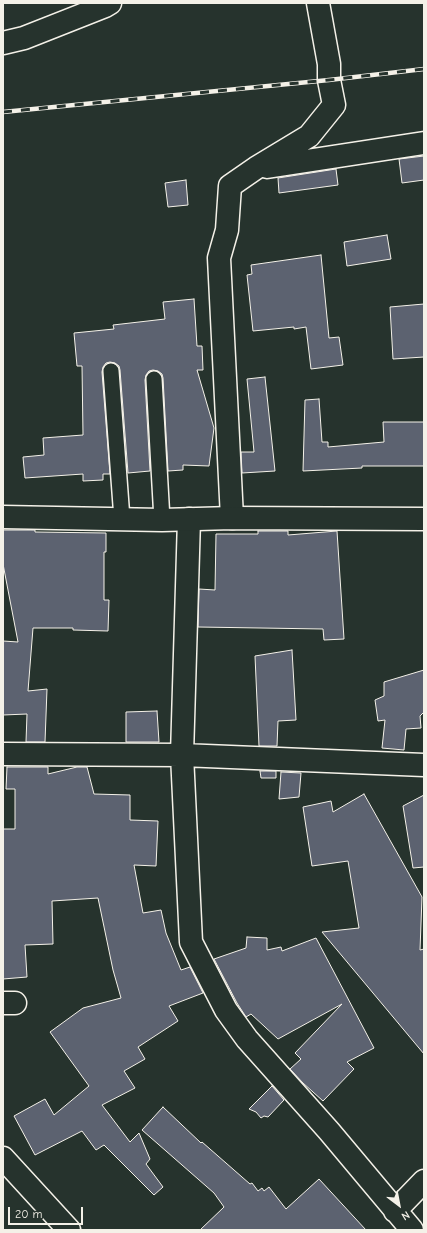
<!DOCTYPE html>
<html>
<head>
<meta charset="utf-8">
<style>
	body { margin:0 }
	#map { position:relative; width:427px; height:1233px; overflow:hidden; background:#26332d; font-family:"Comic Neue",sans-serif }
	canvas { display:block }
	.frame { position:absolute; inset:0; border:4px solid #f4f1e8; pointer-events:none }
	.north { position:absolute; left:379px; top:1185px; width:40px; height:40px; -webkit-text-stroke:3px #26332d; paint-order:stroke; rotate:148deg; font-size:11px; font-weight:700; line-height:16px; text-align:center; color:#f4f1e8 }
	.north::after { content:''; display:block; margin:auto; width:14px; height:18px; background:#f4f1e8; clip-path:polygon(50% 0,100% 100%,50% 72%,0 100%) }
	.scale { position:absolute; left:8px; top:1207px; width:75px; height:18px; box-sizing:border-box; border:2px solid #f4f1e8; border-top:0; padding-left:5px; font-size:12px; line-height:14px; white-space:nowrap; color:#f4f1e8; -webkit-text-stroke:3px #26332d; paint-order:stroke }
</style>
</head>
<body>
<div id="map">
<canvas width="427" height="1233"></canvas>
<div class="frame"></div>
<div class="north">N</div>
<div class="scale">20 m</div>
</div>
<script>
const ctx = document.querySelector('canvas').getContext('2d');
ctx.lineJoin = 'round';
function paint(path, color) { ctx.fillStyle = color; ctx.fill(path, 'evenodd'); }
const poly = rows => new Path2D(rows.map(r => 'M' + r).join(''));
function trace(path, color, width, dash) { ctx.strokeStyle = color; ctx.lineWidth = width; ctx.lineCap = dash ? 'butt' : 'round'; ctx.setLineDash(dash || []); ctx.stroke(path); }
const building = poly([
	[424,156,424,180,402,183,399,159,424,156],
	[336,169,338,185,279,193,278,178,336,169],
	[186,180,188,205,168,207,165,183,186,180],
	[387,235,391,259,347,266,344,242,387,235],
	[321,255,329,338,339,337,343,365,311,369,306,327,294,329,294,327,253,331,247,275,252,274,251,265,321,255],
	[194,299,197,346,202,346,203,370,197,370,214,428,209,466,183,465,183,470,168,471,163,378,162,374,158,371,153,370,149,371,146,375,145,380,150,471,128,473,120,370,119,366,115,363,110,362,106,363,103,367,102,372,110,474,103,474,103,480,83,481,83,474,25,478,23,457,44,455,43,438,83,435,82,366,77,366,74,333,114,329,113,325,165,319,163,302,194,299],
	[424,304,424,357,393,359,390,307,424,304],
	[265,377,275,471,242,473,241,452,254,452,247,379,265,377],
	[319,399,322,442,328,442,328,447,384,442,383,422,424,422,424,466,362,466,362,468,303,471,305,400,319,399],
	[3,530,35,530,35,532,106,533,106,552,104,552,104,600,109,600,108,631,73,630,73,628,33,628,28,691,47,689,45,742,26,742,27,714,3,715,3,641,18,642,3,564,3,530],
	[258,531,288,531,288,535,337,531,344,639,324,640,323,629,198,627,199,589,215,590,216,534,258,534,258,531],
	[292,650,296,720,278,721,277,746,259,746,255,656,292,650],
	[424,670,424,712,420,716,421,728,406,729,404,750,382,748,385,720,378,721,375,700,384,696,384,682,424,670],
	[157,711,159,742,126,742,126,712,157,711],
	[7,767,48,767,48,774,77,767,87,767,94,794,130,795,130,820,158,821,156,866,134,865,143,913,161,910,166,933,181,970,190,967,203,993,169,1006,178,1021,138,1047,145,1059,124,1071,135,1088,102,1105,130,1142,139,1133,150,1159,146,1164,163,1187,154,1195,104,1145,96,1150,82,1131,35,1155,14,1116,45,1099,54,1115,89,1086,50,1032,83,1008,121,998,113,970,98,898,52,901,53,944,25,945,27,977,3,979,3,829,15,829,15,789,6,789,7,767],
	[260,771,276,771,276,778,261,778,260,771],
	[281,772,301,773,299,797,279,799,281,772],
	[364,794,422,897,420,950,424,949,424,1054,322,932,359,928,348,861,312,866,303,807,331,801,333,812,364,794],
	[424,795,424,867,413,868,403,806,424,795],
	[247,937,267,938,267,950,281,947,282,951,316,938,374,1048,347,1062,354,1069,323,1101,303,1083,290,1069,301,1059,295,1053,342,1004,278,1039,251,1014,246,1017,237,1003,214,959,246,948,247,937],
	[272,1086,284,1100,268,1117,264,1116,261,1118,256,1112,249,1109,272,1086],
	[163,1107,201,1143,202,1142,250,1184,252,1183,258,1191,262,1188,264,1191,269,1187,286,1209,319,1179,366,1230,200,1230,224,1207,214,1193,142,1130,163,1107]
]);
paint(building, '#5c6270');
trace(building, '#f4f1e8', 1);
const lane = poly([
	[111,371,122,519],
	[154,379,162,520]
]);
const street = poly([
	[3,43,24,38,105,6,110,3],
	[267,167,424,143],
	[232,518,219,258,227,230,230,186,256,168,309,136,334,105,329,80,329,64,318,3],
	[189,519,182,755,191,942,226,1010,247,1039,329,1131,412,1230],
	[3,754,182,755,424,765],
	[3,1003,15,1003],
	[3,1158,69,1230],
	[395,1211,424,1181]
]);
const secondary = poly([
	[3,517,162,520,232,518,424,519]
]);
trace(lane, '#f4f1e8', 18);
trace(street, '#f4f1e8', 25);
trace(secondary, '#f4f1e8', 25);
trace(lane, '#26332d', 15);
trace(street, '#26332d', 22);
trace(secondary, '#26332d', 22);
const rail = poly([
	[3,112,329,80,424,69]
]);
trace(rail, '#f4f1e8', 4.5);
trace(rail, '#26332d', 3, [9]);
</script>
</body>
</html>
